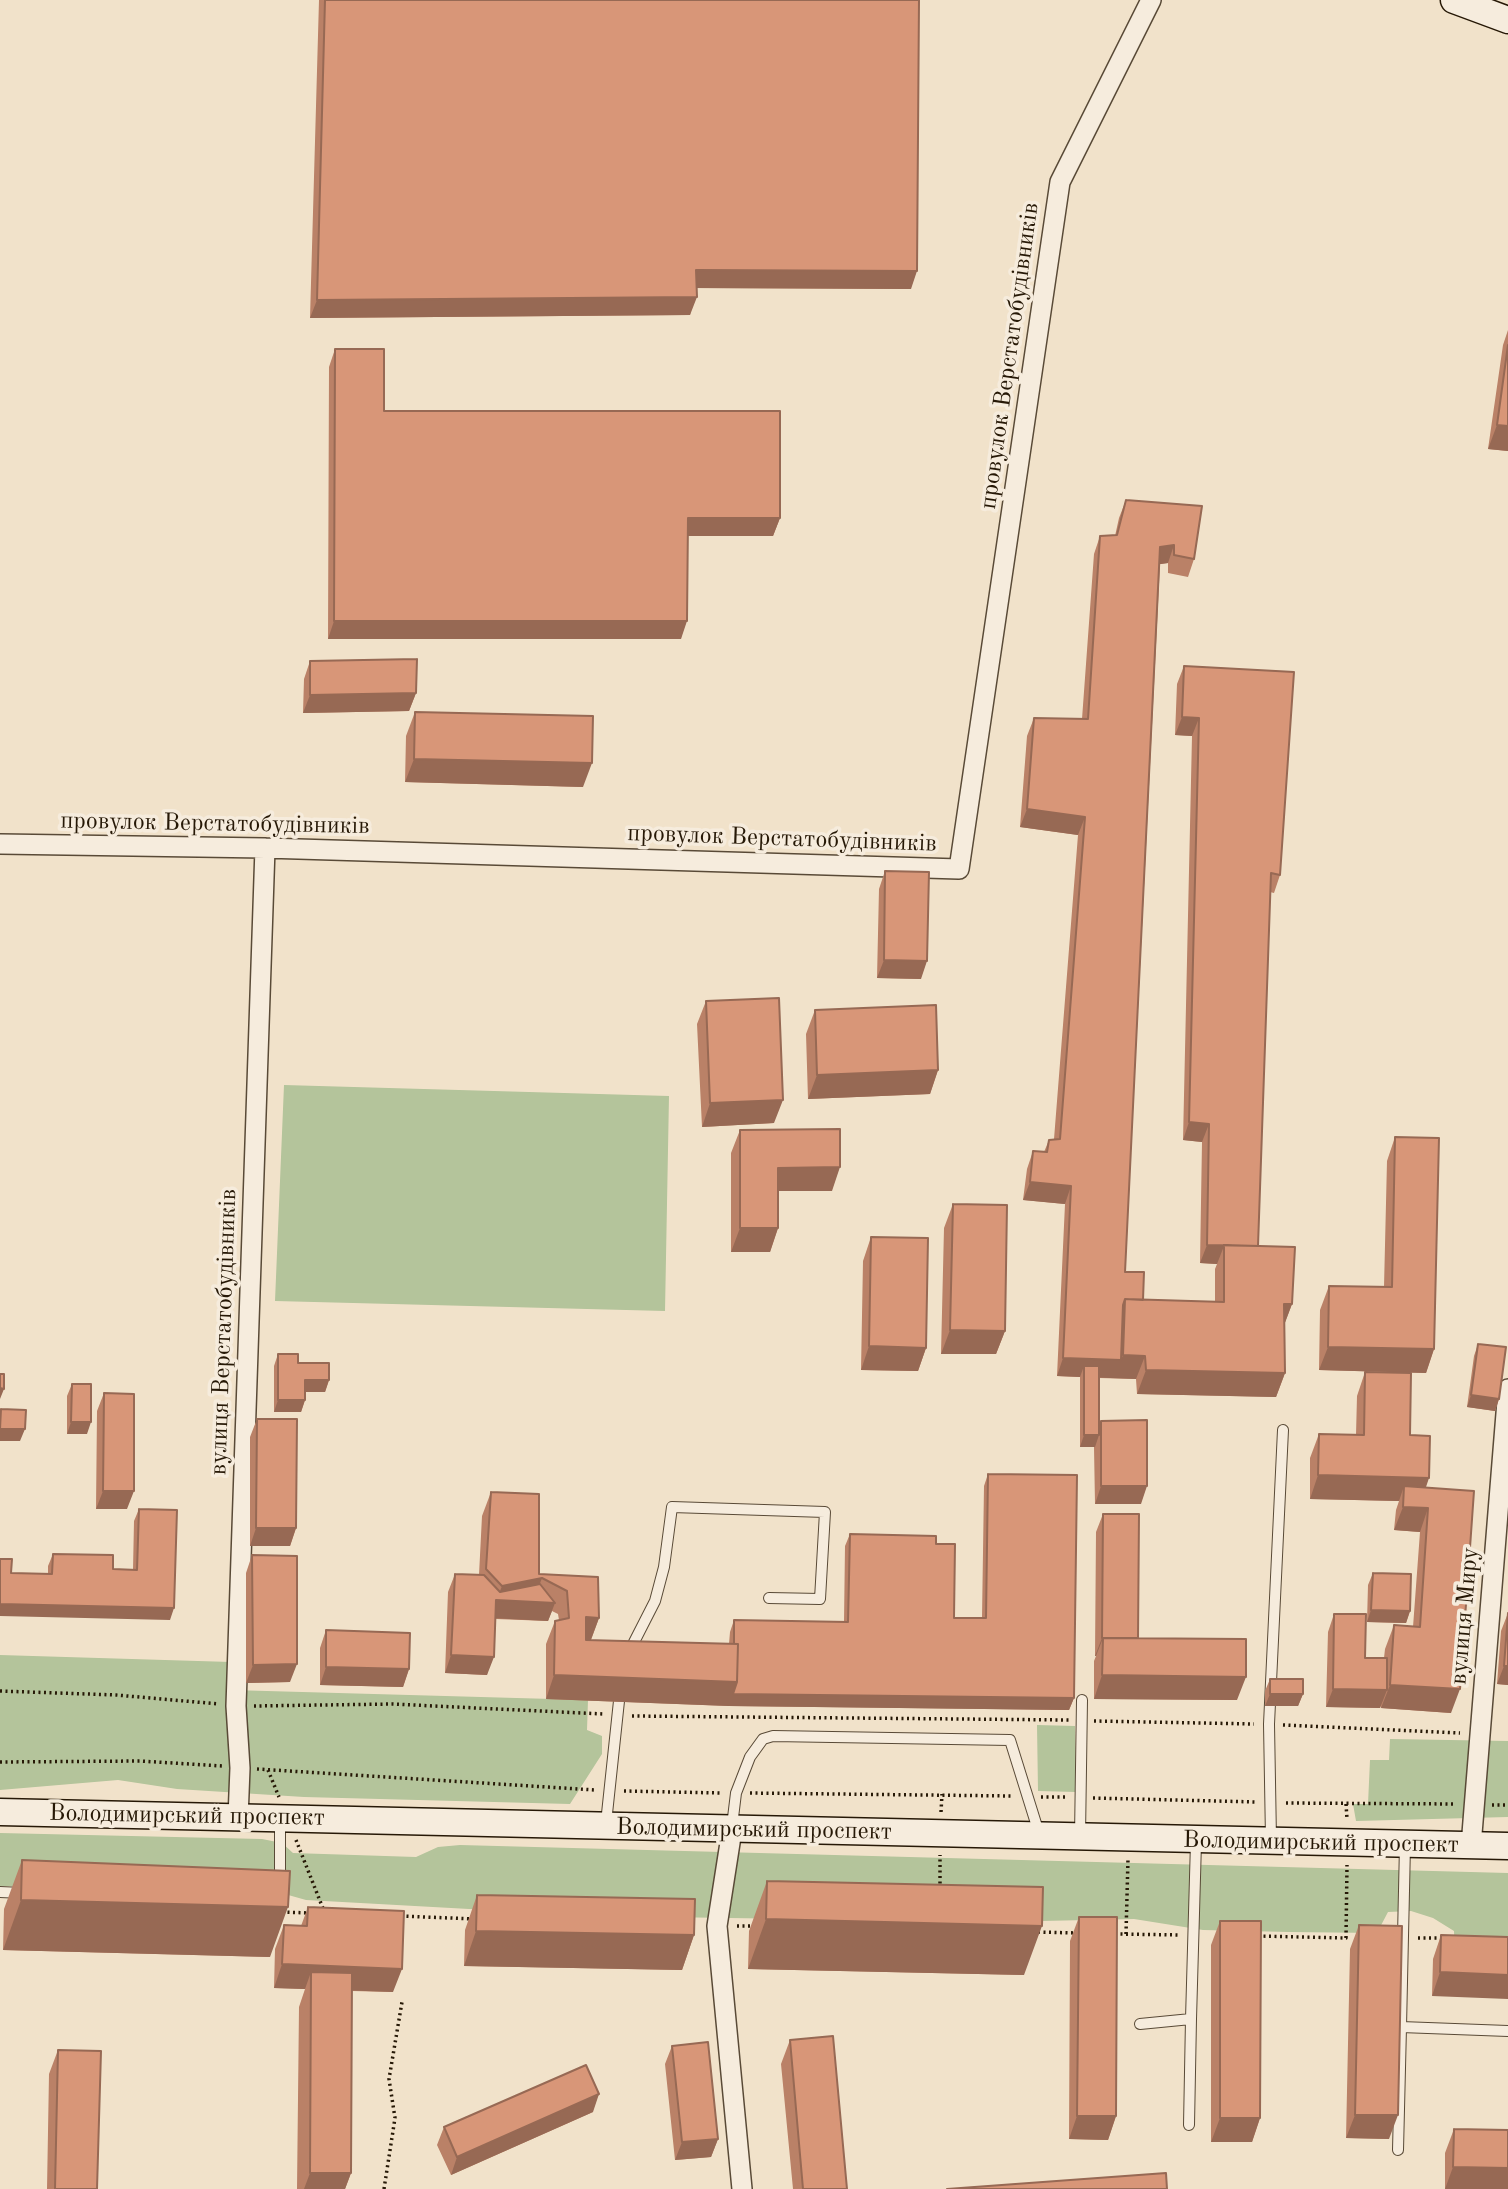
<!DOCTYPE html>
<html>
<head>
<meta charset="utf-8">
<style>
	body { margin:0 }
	canvas { display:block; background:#f1e2ca }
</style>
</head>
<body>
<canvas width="1508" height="2189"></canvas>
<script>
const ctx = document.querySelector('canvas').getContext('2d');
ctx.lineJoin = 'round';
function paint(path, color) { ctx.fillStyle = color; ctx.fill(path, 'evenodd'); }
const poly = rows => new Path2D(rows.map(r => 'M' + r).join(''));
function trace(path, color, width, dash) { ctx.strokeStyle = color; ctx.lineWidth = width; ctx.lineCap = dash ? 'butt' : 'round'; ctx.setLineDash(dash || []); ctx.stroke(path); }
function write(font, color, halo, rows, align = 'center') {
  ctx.font = font + ' "Old Standard TT",serif'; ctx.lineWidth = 7; ctx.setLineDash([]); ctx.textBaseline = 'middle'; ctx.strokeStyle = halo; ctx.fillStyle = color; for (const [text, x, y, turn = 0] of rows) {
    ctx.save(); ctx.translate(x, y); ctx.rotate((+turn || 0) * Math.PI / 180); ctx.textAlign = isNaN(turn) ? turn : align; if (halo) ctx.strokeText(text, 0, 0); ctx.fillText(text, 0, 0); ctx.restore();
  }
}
paint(poly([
	[284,1085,669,1096,665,1311,275,1301],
	[0,1655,231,1662,231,1690,588,1700,587,1730,602,1736,602,1754,570,1804,304,1797,177,1789,118,1780,0,1790],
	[1037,1725,1075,1726,1076,1792,1038,1791],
	[1390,1739,1508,1741,1508,1817,1356,1821,1353,1804,1368,1804,1370,1760,1389,1760],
	[0,1833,262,1839,282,1843,293,1853,416,1857,438,1847,460,1845,1508,1873,1508,1955,1455,1956,1454,1931,1433,1918,1411,1911,1388,1912,1377,1933,1289,1932,1203,1930,1134,1919,995,1922,596,1916,306,1900,274,1891,0,1886]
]), '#b4c49b');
const service = poly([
	[629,1652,655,1601,664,1567,672,1507,825,1512,820,1599,769,1598],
	[606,1823,619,1701],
	[732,1826,736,1793,750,1757,763,1739,773,1736,1010,1740,1039,1833],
	[1080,1836,1082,1700],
	[1271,1839,1269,1724,1283,1430],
	[1405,1845,1401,2027,1508,2031],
	[280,1881,280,1819],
	[0,1892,22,1893],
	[1140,2024,1191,2019,1196,1842],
	[1189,2125,1191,2019],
	[1398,2150,1401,2027]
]);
const minor = poly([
	[0,844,265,848,959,869,1060,182,1151,0],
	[238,1818,240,1768,236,1706,265,848],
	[732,1830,717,1926,742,2189],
	[1471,1846,1508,1389]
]);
const secondary = poly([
	[1454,0,1508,20],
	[0,1812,1508,1846]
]);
trace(service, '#594a37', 12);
trace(minor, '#594a37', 22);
trace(secondary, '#261806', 29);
trace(poly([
	[0,1691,116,1695,219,1704],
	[254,1706,392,1704,603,1714],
	[632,1716,1069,1720],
	[1094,1721,1254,1724],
	[1283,1725,1460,1733],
	[0,1762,140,1761,222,1766],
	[257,1769,595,1790],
	[268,1770,279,1797],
	[624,1791,721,1793],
	[750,1793,1012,1796],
	[1041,1797,1068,1797],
	[1093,1798,1257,1802],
	[1286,1803,1456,1804],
	[1346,1804,1347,1819],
	[1492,1805,1508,1805],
	[941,1812,942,1794],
	[296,1840,324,1911],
	[940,1889,940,1855],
	[282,1912,309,1913],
	[401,1916,474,1919],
	[737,1926,753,1926],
	[1038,1932,1076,1933],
	[1115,1934,1181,1935],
	[1126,1934,1128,1859],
	[1258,1936,1346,1938,1347,1865],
	[1418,1938,1442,1938],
	[384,2189,395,2118,389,2079,402,2002]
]), '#261806', 3.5, [2, 3.5]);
trace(service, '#f6ecdd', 10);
trace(minor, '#f6ecdd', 19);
trace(secondary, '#f6ecdd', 26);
paint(poly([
	[319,0,919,0,911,289,696,288,690,315,310,318],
	[1508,330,1508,451,1488,449,1503,345],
	[335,349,384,411,780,518,773,536,688,536,681,639,328,639,329,367],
	[1126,500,1194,559,1188,577,1168,573,1168,563,1160,564,1125,1272,1143,1300,1215,1302,1215,1269,1217,1264,1200,1263,1202,1142,1183,1140,1192,736,1175,735,1177,684,1184,666,1280,875,1274,893,1270,892,1258,1246,1292,1304,1284,1325,1285,1373,1276,1397,1137,1394,1136,1379,1099,1378,1099,1426,1101,1421,1141,1504,1095,1504,1094,1447,1080,1447,1080,1377,1057,1376,1065,1204,1023,1200,1027,1169,1033,1151,1044,1152,1049,1140,1054,1139,1078,835,1020,827,1027,736,1034,718,1082,719,1094,554,1100,536,1115,536,1119,518],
	[310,661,416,693,409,711,303,713,304,679],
	[415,712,583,787,405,782,406,736],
	[885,871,921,979,877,978,879,889],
	[706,1001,774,1123,702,1127,697,1024],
	[815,1010,938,1070,930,1094,808,1099,806,1034],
	[740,1130,832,1191,778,1191,778,1228,770,1252,731,1252,731,1153],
	[1395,1137,1434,1349,1426,1373,1319,1370,1320,1310,1329,1286,1384,1287,1387,1161],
	[953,1204,1005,1331,996,1354,941,1354,944,1228],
	[871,1237,926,1348,918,1371,861,1370,863,1261],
	[1478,1344,1499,1399,1495,1411,1467,1407,1474,1356],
	[278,1354,298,1363,329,1380,325,1392,305,1392,305,1400,301,1412,274,1412,274,1366],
	[1365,1372,1410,1435,1426,1488,1451,1713,1381,1708,1381,1705,1380,1708,1326,1707,1328,1632,1334,1614,1365,1658,1384,1658,1385,1649,1394,1625,1413,1627,1420,1532,1394,1530,1396,1510,1399,1501,1310,1499,1310,1458,1319,1434,1356,1435,1357,1396],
	[72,1384,87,1434,67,1434,67,1396],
	[104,1393,127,1509,96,1509,97,1411],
	[257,1419,296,1528,290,1546,250,1546,250,1437],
	[988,1474,1074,1698,1069,1710,729,1706,546,1699,546,1644,555,1621,559,1620,558,1614,552,1611,548,1621,496,1619,487,1675,445,1673,448,1592,455,1574,479,1575,482,1516,491,1492,539,1574,598,1577,599,1618,591,1640,729,1644,730,1632,734,1620,844,1622,845,1546,850,1534,936,1544,954,1618,982,1618,984,1486],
	[139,1509,170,1620,48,1574,48,1566,53,1554,113,1569,133,1570,134,1521],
	[1103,1514,1138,1638,1237,1700,1094,1699,1094,1661,1096,1656,1095,1656,1096,1532],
	[252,1555,290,1682,246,1683,246,1573],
	[1373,1573,1410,1611,1406,1623,1367,1622,1368,1585],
	[1508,1613,1508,1685,1497,1684,1501,1631],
	[326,1630,409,1669,403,1687,320,1685,320,1648],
	[1270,1679,1303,1694,1298,1706,1265,1706,1265,1691],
	[22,1860,270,1957,3,1950,4,1909],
	[767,1881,1024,1975,748,1969,749,1931],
	[477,1895,694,1935,682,1970,464,1966,465,1930],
	[308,1907,393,1992,352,1991,351,2173,345,2189,297,2189,299,2007,305,1989,274,1988,275,1949,284,1925,301,1926],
	[1079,1917,1116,2116,1108,2140,1069,2139,1070,1941],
	[1220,1921,1260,2118,1252,2142,1211,2142,1211,1945],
	[1359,1925,1389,2139,1346,2138,1350,1949],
	[1441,1935,1508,1937,1432,1996,1433,1959],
	[790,2040,847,2189,793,2189,781,2064],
	[672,2046,718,2139,711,2157,675,2160,665,2064],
	[58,2050,97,2189,47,2189,49,2074],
	[593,2112,451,2175,437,2145,444,2127],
	[1454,2129,1508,2189,1445,2189,1445,2153]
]), '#ba8167');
paint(poly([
	[696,270,917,271,911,289,690,288],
	[697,297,690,315,310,318,317,300],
	[1497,425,1508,426,1508,451,1488,449],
	[688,518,780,518,773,536,681,536],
	[1174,545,1168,563,1154,565,1160,547],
	[334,621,687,621,681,639,328,639],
	[416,693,409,711,303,713,310,695],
	[1182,717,1199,718,1192,736,1175,735],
	[414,759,592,763,583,787,405,782],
	[1027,809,1085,817,1078,835,1020,827],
	[884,960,927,961,921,979,877,978],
	[938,1070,930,1094,808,1099,817,1075],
	[783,1100,774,1123,702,1127,710,1103],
	[1189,1122,1209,1124,1202,1142,1183,1140],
	[840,1167,832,1191,770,1191,778,1168],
	[1030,1182,1071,1186,1065,1204,1023,1200],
	[740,1228,778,1228,770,1252,731,1252],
	[1207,1245,1224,1246,1217,1264,1200,1263],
	[1284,1304,1292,1304,1283,1328],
	[950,1330,1005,1331,996,1354,941,1354],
	[869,1346,926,1348,918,1371,861,1370],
	[1328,1347,1434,1349,1426,1373,1319,1370],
	[1123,1355,1145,1356,1136,1379,1084,1377,1084,1366,1080,1377,1057,1376,1063,1358,1121,1360],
	[1146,1370,1285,1373,1276,1397,1137,1394],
	[305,1380,329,1380,325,1392,301,1392],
	[0,1388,4,1389,0,1399],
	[1471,1395,1499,1399,1495,1411,1467,1407],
	[278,1400,305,1400,301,1412,274,1412],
	[71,1422,91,1422,87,1434,67,1434],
	[0,1429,25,1429,20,1441,0,1441],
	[1084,1435,1099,1435,1095,1447,1080,1447],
	[1318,1475,1429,1478,1421,1502,1404,1486,1399,1501,1310,1499],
	[1101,1486,1147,1486,1141,1504,1095,1504],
	[103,1491,134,1491,127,1509,96,1509],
	[1403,1507,1428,1508,1420,1532,1394,1530],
	[256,1528,296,1528,290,1546,250,1546],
	[542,1578,533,1602,555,1603,548,1621,490,1618,502,1586],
	[0,1604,174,1608,170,1620,0,1616],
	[1371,1610,1410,1611,1406,1623,1367,1622],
	[586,1617,599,1618,590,1642,577,1641],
	[1102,1638,1103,1638,1096,1656,1095,1656],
	[451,1655,494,1657,487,1675,445,1673],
	[297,1664,290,1682,246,1683,253,1665],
	[1504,1666,1508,1666,1508,1685,1497,1684],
	[326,1667,409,1669,403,1687,320,1685],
	[554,1675,737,1682,1074,1698,1069,1710,729,1706,546,1699],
	[1102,1675,1246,1677,1237,1700,1094,1699],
	[1390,1685,1460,1689,1451,1713,1381,1708],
	[1333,1689,1387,1690,1380,1708,1326,1707],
	[1270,1694,1303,1694,1298,1706,1265,1706],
	[21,1900,288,1907,270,1957,3,1950],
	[766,1919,1042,1926,1024,1975,748,1969],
	[476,1931,694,1935,682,1970,464,1966],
	[282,1964,402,1969,393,1992,311,1989,311,1972,305,1989,274,1988],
	[1440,1972,1508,1975,1508,1999,1432,1996],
	[599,2094,593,2112,451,2175,457,2157],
	[1355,2115,1398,2115,1389,2139,1346,2138],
	[1077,2116,1116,2116,1108,2140,1069,2139],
	[1220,2118,1260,2118,1252,2142,1211,2142],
	[718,2139,711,2157,675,2160,682,2142],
	[1453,2167,1508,2168,1508,2189,1445,2189],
	[310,2173,351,2173,345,2189,304,2189]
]), '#976954');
const building = poly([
	[325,0,919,0,917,271,696,270,697,297,317,300,325,0],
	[1508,345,1508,426,1497,425,1508,345],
	[335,349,384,349,384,411,780,411,780,518,688,518,687,621,334,621,335,349],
	[1126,500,1202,506,1194,559,1174,555,1174,545,1160,547,1125,1272,1144,1272,1143,1300,1125,1299,1123,1305,1121,1360,1063,1358,1071,1186,1030,1182,1033,1151,1047,1152,1049,1140,1060,1139,1085,817,1027,809,1034,718,1088,719,1100,536,1117,535,1126,500],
	[417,659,416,693,310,695,310,661,417,659],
	[1184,666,1294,672,1280,875,1271,873,1258,1246,1207,1245,1209,1124,1189,1122,1199,718,1182,717,1184,666],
	[415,712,593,716,592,763,414,759,415,712],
	[885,871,929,872,927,961,884,960,885,871],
	[779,998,783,1100,710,1103,706,1001,779,998],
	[936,1005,938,1070,817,1075,815,1010,936,1005],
	[840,1129,840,1167,778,1168,778,1228,740,1228,740,1130,840,1129],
	[1395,1137,1439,1138,1434,1349,1328,1347,1329,1286,1392,1287,1395,1137],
	[953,1204,1007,1205,1005,1331,950,1330,953,1204],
	[871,1237,928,1238,926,1348,869,1346,871,1237],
	[1224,1245,1295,1247,1292,1304,1284,1304,1285,1373,1146,1370,1145,1356,1123,1355,1125,1299,1224,1302,1224,1245],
	[1478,1344,1506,1347,1499,1399,1471,1395,1478,1344],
	[278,1354,298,1354,298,1363,329,1363,329,1380,305,1380,305,1400,278,1400,278,1354],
	[1084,1366,1099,1366,1099,1435,1084,1435,1084,1366],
	[1365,1372,1411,1373,1410,1435,1430,1436,1429,1478,1318,1475,1319,1434,1364,1435,1365,1372],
	[0,1374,4,1374,4,1389,0,1388,0,1374],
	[72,1384,91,1384,91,1422,71,1422,72,1384],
	[104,1393,134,1394,134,1491,103,1491,104,1393],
	[1,1409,26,1410,25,1429,0,1429,1,1409],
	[257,1419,297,1419,296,1528,256,1528,257,1419],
	[1147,1420,1147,1486,1101,1486,1101,1421,1147,1420],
	[988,1474,1077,1475,1074,1698,733,1694,737,1682,738,1644,734,1644,734,1620,848,1622,850,1534,936,1536,936,1544,955,1544,954,1618,986,1618,988,1474],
	[1404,1486,1474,1491,1460,1689,1390,1685,1394,1625,1420,1627,1428,1508,1403,1507,1404,1486],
	[491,1492,539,1494,539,1574,598,1577,599,1618,586,1617,586,1640,738,1644,737,1682,554,1675,555,1621,569,1618,567,1591,542,1578,502,1586,486,1569,491,1492],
	[139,1509,177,1510,174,1608,0,1604,0,1559,12,1559,11,1573,52,1574,53,1554,113,1555,113,1569,137,1570,139,1509],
	[1103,1514,1139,1514,1138,1638,1102,1638,1103,1514],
	[252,1555,297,1556,297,1664,253,1665,252,1555],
	[1373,1573,1411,1574,1410,1611,1371,1610,1373,1573],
	[455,1574,484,1575,500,1592,540,1584,555,1603,496,1600,494,1657,451,1655,455,1574],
	[1508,1613,1508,1666,1504,1666,1508,1613],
	[1334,1614,1366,1614,1365,1658,1387,1658,1387,1690,1333,1689,1334,1614],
	[326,1630,410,1633,409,1669,326,1667,326,1630],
	[1103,1638,1246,1639,1246,1677,1102,1675,1103,1638],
	[1270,1679,1303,1679,1303,1694,1270,1694,1270,1679],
	[22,1860,290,1871,288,1907,21,1900,22,1860],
	[767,1881,1043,1887,1042,1926,766,1919,767,1881],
	[477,1895,695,1899,694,1935,476,1931,477,1895],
	[308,1907,404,1911,402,1969,282,1964,284,1925,307,1926,308,1907],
	[1079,1917,1117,1917,1116,2116,1077,2116,1079,1917],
	[1220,1921,1261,1921,1260,2118,1220,2118,1220,1921],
	[1359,1925,1402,1926,1398,2115,1355,2115,1359,1925],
	[1441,1935,1508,1937,1508,1975,1440,1972,1441,1935],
	[311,1972,352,1973,351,2173,310,2173,311,1972],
	[833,2036,847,2189,803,2189,790,2040,833,2036],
	[708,2042,718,2139,682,2142,672,2046,708,2042],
	[58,2050,101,2051,97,2189,55,2189,58,2050],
	[586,2065,599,2094,457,2157,444,2127,586,2065],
	[1454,2129,1508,2130,1508,2168,1453,2167,1454,2129],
	[1166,2173,1167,2189,947,2189,1166,2173]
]);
paint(building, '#d89678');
trace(building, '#976954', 2);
write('24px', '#261806', '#f6ecdd', [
	["провулок Верстатобудівників",1010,356,-82],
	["провулок Верстатобудівників",215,824,1],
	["провулок Верстатобудівників",782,839,2],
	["вулиця Верстатобудівників",224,1332,-88],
	["вулиця Миру",1465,1616,-85],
	["Володимирський проспект",187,1816,1],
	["Володимирський проспект",754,1830,1],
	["Володимирський проспект",1321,1843,1]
]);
</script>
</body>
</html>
